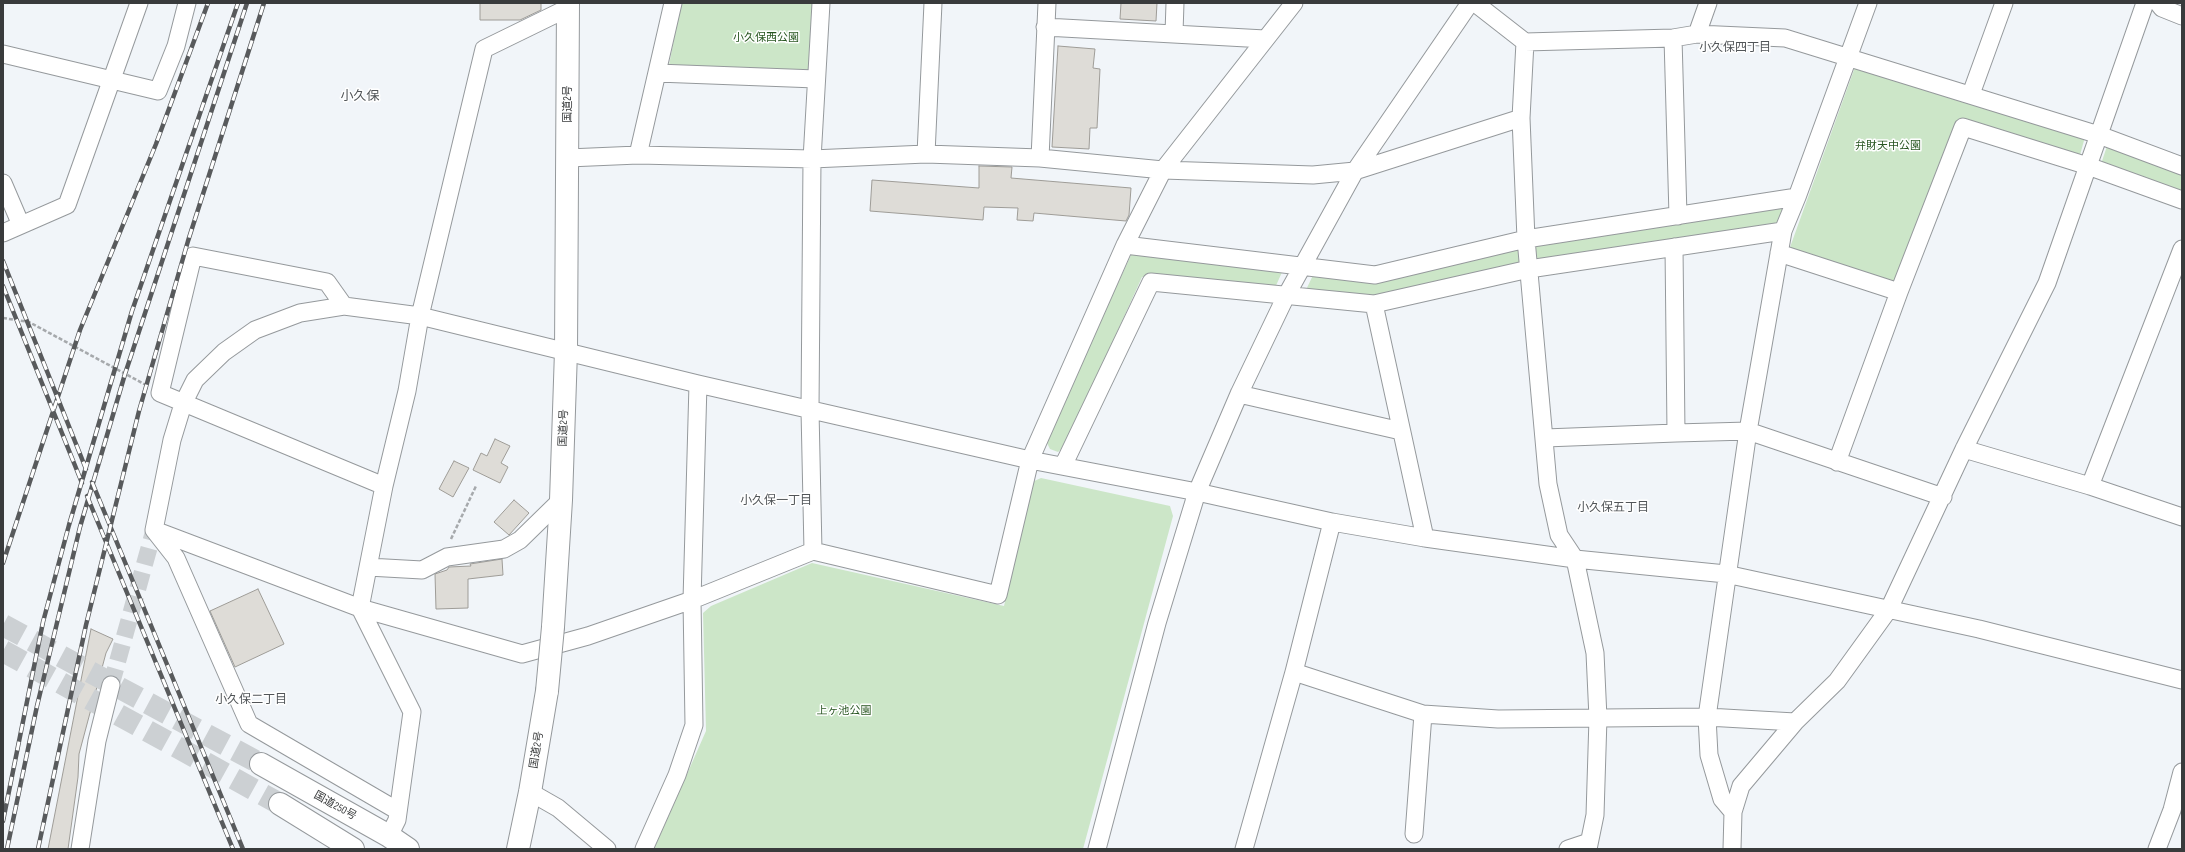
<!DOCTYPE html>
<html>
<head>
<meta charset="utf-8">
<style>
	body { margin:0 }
	#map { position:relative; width:2185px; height:852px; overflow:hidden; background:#f1f5f9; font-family:"Sofia Sans Condensed",sans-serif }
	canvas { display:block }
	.frame { position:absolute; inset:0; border:4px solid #393b3c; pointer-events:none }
</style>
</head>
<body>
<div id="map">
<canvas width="2185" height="852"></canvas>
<div class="frame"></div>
</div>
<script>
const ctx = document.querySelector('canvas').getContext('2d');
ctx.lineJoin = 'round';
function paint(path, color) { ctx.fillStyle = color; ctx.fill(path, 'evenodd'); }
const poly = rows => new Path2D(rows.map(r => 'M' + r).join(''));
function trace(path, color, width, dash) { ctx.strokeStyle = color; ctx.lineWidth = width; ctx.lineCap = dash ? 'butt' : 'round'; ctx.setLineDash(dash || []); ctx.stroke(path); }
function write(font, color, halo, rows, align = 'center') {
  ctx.font = font + ' "Sofia Sans Condensed","Noto Sans JP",sans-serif'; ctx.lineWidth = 3; ctx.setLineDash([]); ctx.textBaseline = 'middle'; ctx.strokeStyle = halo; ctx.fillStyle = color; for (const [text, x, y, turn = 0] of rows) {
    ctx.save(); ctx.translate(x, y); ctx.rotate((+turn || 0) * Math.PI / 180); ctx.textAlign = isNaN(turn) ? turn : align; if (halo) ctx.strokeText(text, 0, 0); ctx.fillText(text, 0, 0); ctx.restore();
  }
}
paint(poly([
	[681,3,813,3,809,70,806,73,669,65],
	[1855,67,2085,137,2080,155,1961,118,1897,285,1789,250],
	[2107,146,2182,174,2182,195,2101,164],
	[1786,204,1777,224,1533,263,1531,243],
	[1521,245,1523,265,1377,299,1305,292,1314,273,1375,279],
	[1132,253,1283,270,1274,290,1142,277,1066,445,1058,452,1050,449,1045,439],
	[1041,478,1170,506,1173,516,1083,849,654,849,706,731,703,613,711,606,812,563,1004,606,1032,482]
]), '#cce6c8');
const building = poly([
	[480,3,541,3,541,10,520,20,480,20,480,3],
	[1121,3,1157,3,1156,21,1120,19,1121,3],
	[1058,46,1095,49,1093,68,1100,69,1097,128,1090,128,1089,149,1052,147,1058,46],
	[979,166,1012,167,1011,178,1131,188,1129,215,1126,221,1034,213,1033,221,1017,220,1018,208,984,207,983,220,870,211,872,180,979,188,979,166],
	[495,439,510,446,501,463,508,467,500,483,473,470,481,453,487,456,495,439],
	[454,461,469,468,453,497,439,489,454,461],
	[514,500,529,513,509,535,494,522,514,500],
	[502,559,503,575,468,579,468,608,436,609,435,574,447,570,449,567,471,566,470,564,502,559],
	[258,589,284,644,235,667,210,611,258,589],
	[91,629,113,639,106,653,79,754,78,777,68,849,48,849,91,629]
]);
paint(building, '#dedcd7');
trace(building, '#9e9c97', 1);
trace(poly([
	[111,685,154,530]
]), '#ccd0d3', 17, [17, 8]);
trace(poly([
	[3,625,261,764],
	[3,651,280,804]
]), '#ccd0d3', 22, [22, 11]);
const minor = poly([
	[1475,3,1525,42,1673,38,1697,34,1785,38,2099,135,2182,166],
	[2158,3,2162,8,2182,16],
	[1045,27,1265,39],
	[1174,33,1175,3],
	[1697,34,1708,3],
	[1673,38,1678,216],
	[1525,42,1521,118,1526,239,1548,484,1559,535,1575,559,1595,653,1598,718,1595,815,1588,849],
	[3,54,158,91,176,46,187,3],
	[657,73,816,79],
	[1971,94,2004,3],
	[926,154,933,3],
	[638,155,673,3],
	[568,158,638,155,812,159,926,154,1040,158,1163,170,1313,175,1355,171,1521,118],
	[1040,158,1047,3],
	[3,183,21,225],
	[3,233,67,205,139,3],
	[1125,245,1375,275,1526,239,1797,197],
	[1674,247,1676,433,1748,431,1943,497],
	[1779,253,1899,292],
	[1374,304,1425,538],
	[344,306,327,282,193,256,160,393,384,486],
	[1239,394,1401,431],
	[1545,438,1676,433],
	[1964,449,2090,486,2182,517],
	[1837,462,1899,292,1963,127,2088,166,2182,200],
	[1063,466,1151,282,1374,304,1529,269,1783,231],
	[2090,486,2182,249],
	[154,530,360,608,522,654,588,636,692,600,813,551,998,595,1030,460,1125,245,1163,170,1294,3],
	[813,551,810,410,812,159,821,3],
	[368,567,422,570,447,557,504,549,520,540,561,500],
	[1294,672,1423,714,1498,719,1707,717,1795,722],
	[530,792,558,808,607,849],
	[398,811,249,724,176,558,154,530,172,440,183,404,195,380,224,352,255,330,300,313,344,306,420,316,698,384,1030,460,1197,492,1332,522,1425,538,1575,559,1726,574,1979,629,2182,680],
	[1733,812,1722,799,1709,755,1707,717,1748,431,1783,231,1797,197,1868,3],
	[1414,834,1423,714],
	[389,836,397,820,412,712,360,608,384,486,407,391,420,316,484,49,568,8],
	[80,849,97,741,111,685],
	[644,849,677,775,694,725,692,600,698,384],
	[1097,849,1157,623,1197,492,1239,394,1286,296,1355,171,1470,3],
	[1244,849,1294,672,1332,522],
	[1568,849,1589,842],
	[1732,849,1733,812,1741,786,1795,722,1837,681,1889,609,1964,449,2047,283,2145,3],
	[2157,849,2172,810,2182,772]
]);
const highway = poly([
	[553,627,561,500,566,351,568,3],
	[261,764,389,836,408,849],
	[280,804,353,849],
	[518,849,530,792,547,691]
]);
trace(minor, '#95999c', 19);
trace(highway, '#95999c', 24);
trace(poly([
	[3,318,29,322,146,385],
	[451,539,476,486]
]), '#a6a9ac', 2.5, [4, 2]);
trace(minor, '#fff', 17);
trace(highway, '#fff', 22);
const rail = poly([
	[3,261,86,469],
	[3,286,82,483],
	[92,482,243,849],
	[87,496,233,849],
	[3,563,80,330,156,144,208,3],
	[3,821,43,622,69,525,132,311,238,3],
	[7,849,37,706,80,527,125,374,247,3],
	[38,849,86,625,139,411,188,241,264,3]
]);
trace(rail, '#585a5c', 4.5);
trace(rail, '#fff', 3, [9]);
const highwayBridge = poly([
	[547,691,553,627]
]);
trace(highwayBridge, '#95999c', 24, []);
trace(highwayBridge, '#fff', 22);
write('11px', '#285621', '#fff', [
	["小久保西公園",766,38],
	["弁財天中公園",1888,146],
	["上ヶ池公園",844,711]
]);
write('11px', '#393b3c', '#fff', [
	["国道2号",568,104,-90],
	["国道2号",564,428,-88],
	["国道2号",537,750,-81],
	["国道250号",335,806,29]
]);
write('12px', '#515558', '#fff', [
	["小久保四丁目",1735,48],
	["小久保一丁目",776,501],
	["小久保五丁目",1613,508],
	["小久保二丁目",251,700]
]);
write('13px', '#515558', '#fff', [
	["小久保",360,97]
]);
</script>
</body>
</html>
